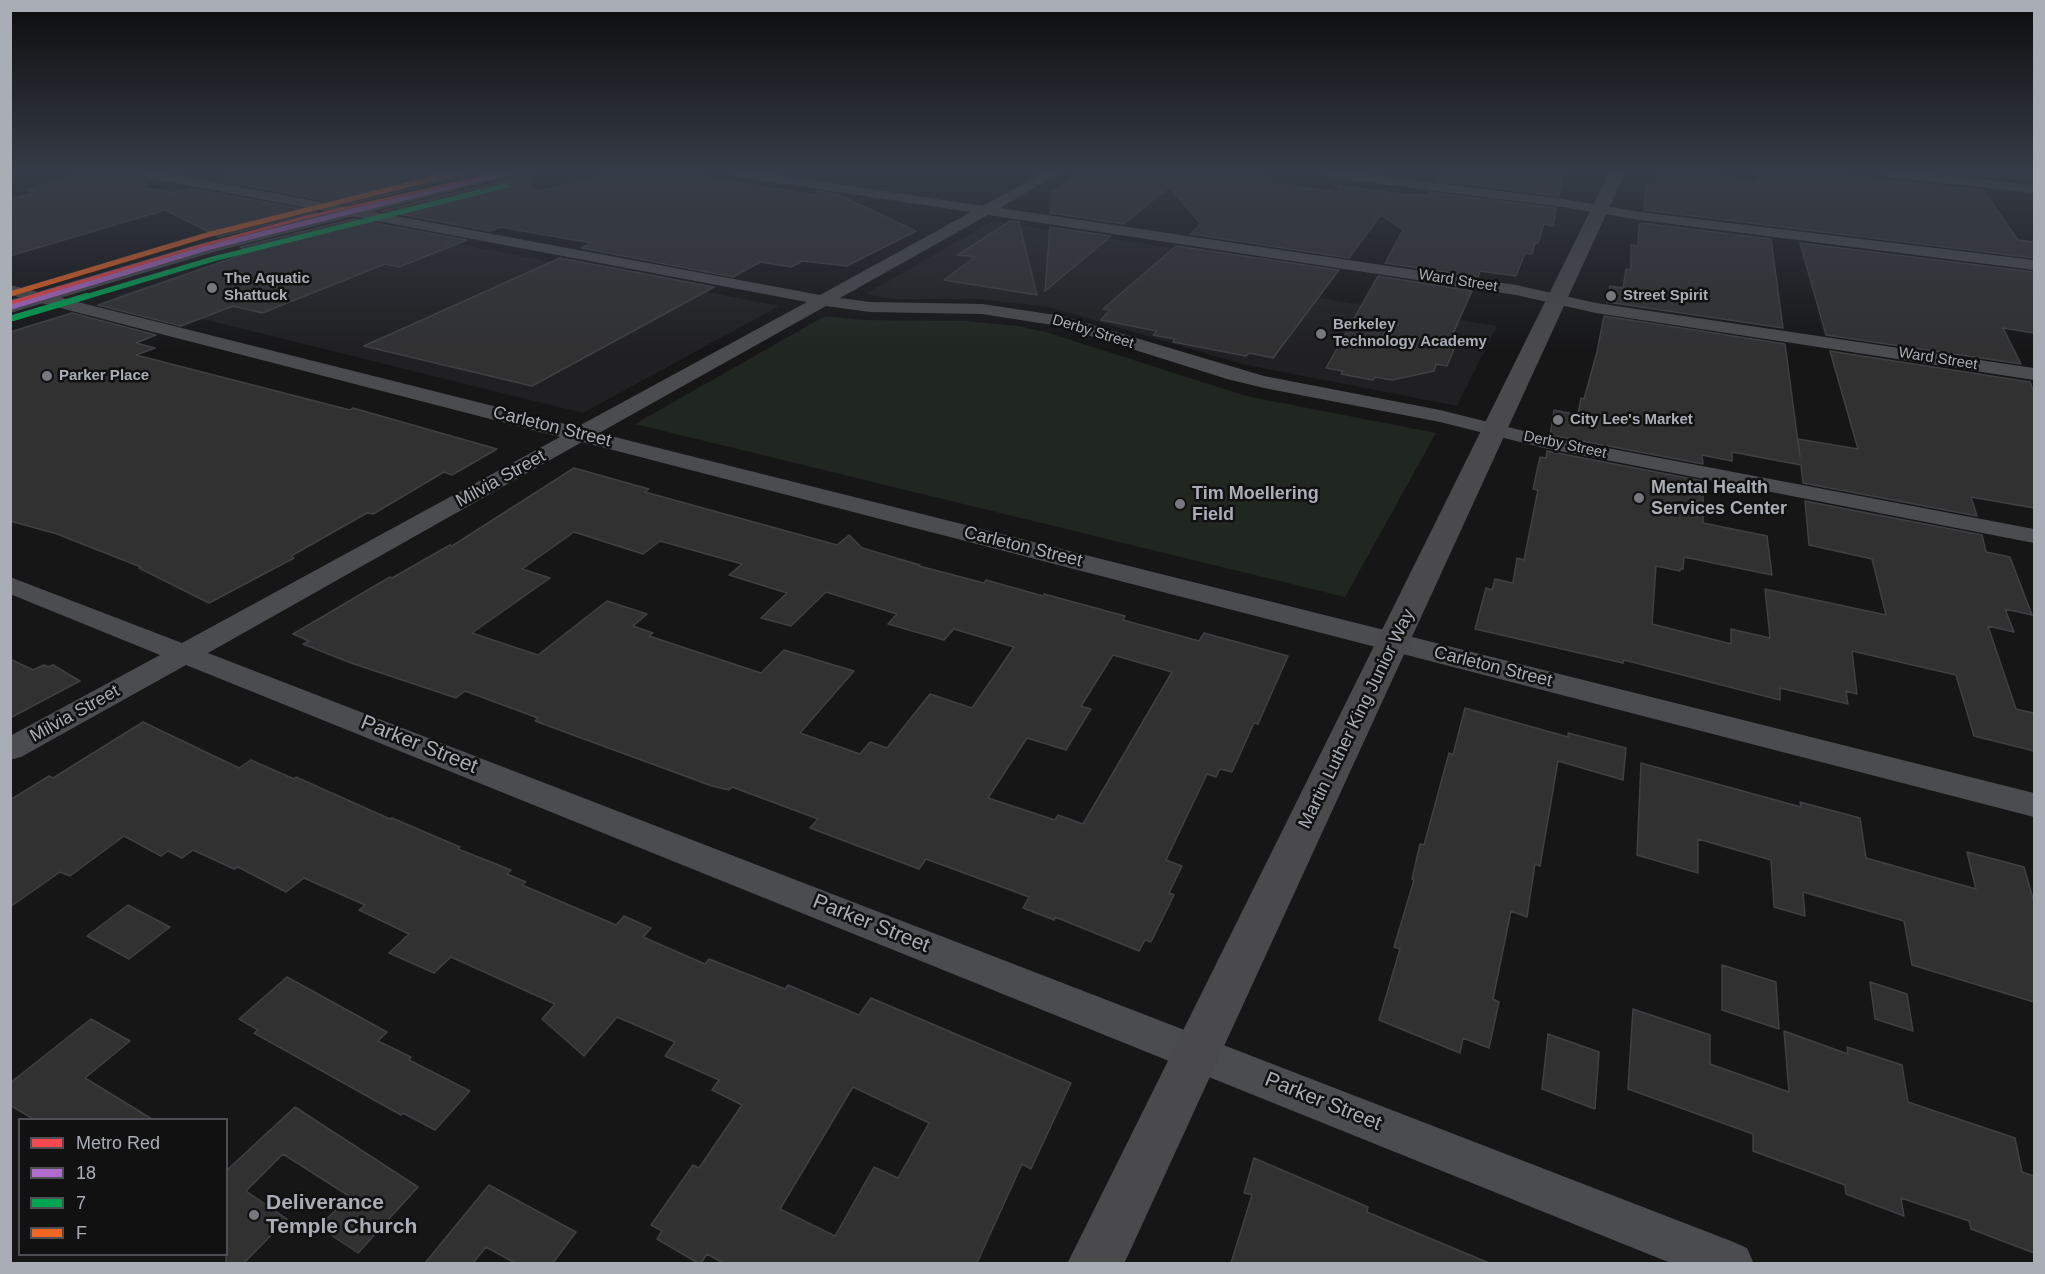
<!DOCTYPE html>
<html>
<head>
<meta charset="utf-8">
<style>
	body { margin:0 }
	#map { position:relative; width:2045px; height:1274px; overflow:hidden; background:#161617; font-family:Arial,sans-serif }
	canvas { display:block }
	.frame { position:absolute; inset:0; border:12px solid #a9adb6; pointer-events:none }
	.legend { position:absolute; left:18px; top:1118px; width:210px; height:138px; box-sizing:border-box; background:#111112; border:2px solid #4e4f54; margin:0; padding:8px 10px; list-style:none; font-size:18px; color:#a9adb6 }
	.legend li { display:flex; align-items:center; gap:12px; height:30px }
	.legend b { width:30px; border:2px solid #4e4f54 }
</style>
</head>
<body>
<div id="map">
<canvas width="2045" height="1274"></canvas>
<div class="frame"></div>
<ul class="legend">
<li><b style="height:8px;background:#f5494f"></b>Metro Red</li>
<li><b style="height:8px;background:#b06ccc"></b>18</li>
<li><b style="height:8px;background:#00a651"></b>7</li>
<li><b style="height:8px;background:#f26522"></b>F</li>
</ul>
</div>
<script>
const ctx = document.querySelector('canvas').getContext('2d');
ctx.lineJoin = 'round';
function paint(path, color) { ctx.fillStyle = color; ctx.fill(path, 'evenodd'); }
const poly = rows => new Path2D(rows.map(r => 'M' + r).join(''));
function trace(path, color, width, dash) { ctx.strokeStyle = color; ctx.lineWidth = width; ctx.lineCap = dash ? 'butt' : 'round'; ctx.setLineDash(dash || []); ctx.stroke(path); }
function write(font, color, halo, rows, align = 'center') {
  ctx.font = font + ' Arial,sans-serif'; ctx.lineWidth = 5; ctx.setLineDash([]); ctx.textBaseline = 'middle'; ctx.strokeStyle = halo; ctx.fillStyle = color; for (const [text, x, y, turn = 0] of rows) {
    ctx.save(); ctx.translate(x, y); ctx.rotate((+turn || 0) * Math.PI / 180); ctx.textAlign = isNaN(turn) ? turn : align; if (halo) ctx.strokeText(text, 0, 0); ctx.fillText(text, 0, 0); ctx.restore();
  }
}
paint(poly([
	[993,221,1180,249,1155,272,1497,326,1457,406,1242,364,1049,307,980,299,893,299,866,294],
	[432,239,779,306,583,413,114,297,237,257]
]), '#202022');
paint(poly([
	[1947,173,2034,173,2034,182,1985,177],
	[825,316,863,320,965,321,1017,326,1046,332,1246,396,1436,433,1345,597,635,424]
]), '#202721');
const building = poly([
	[90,173,135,173,145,180,146,188,172,193,189,188,318,212,219,237,165,210,10,256,10,199,38,192,27,190,90,173],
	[240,173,475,173,348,205,216,180,240,173],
	[515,173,530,173,532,192,622,173,674,173,816,195,817,191,837,194,916,231,847,266,802,261,791,267,760,262,733,277,581,248,592,243,500,227,490,231,382,211,512,178,515,173],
	[1081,173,1236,173,1268,177,1266,180,1271,181,1269,183,1338,192,1340,189,1335,185,1401,194,1428,195,1429,192,1556,208,1553,226,1544,224,1538,243,1535,243,1532,254,1525,253,1516,276,1480,271,1478,277,1385,263,1403,230,1381,215,1349,258,1190,234,1201,224,1169,187,1124,224,1051,213,1052,192,1081,173],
	[1442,173,1563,173,1559,196,1437,181,1442,173],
	[1660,173,1685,173,1759,182,1757,173,1813,173,1983,190,2018,240,2034,242,2034,258,1644,210,1646,185,1656,186,1660,173],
	[353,219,467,240,399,267,385,264,262,313,233,306,181,326,98,305,250,252,240,247,353,219],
	[1010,221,1019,222,1037,295,944,280,975,257,958,255,1010,221],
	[1642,223,1771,239,1783,328,1607,302,1610,286,1623,288,1626,269,1631,270,1631,245,1638,246,1639,224,1642,223],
	[1050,227,1111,236,1045,291,1050,227],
	[1800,243,2034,272,2034,333,2003,328,2021,364,1826,335,1800,243],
	[1176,246,1339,270,1273,358,1249,353,1246,356,1173,342,1175,339,1153,335,1157,331,1101,320,1110,310,1103,309,1176,246],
	[560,258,714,287,532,386,364,346,560,258],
	[1378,276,1472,291,1451,338,1458,339,1447,366,1436,364,1434,371,1392,380,1375,377,1373,380,1341,374,1343,371,1326,368,1378,276],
	[72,313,156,335,136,343,155,348,136,355,350,410,353,408,497,449,452,475,444,472,373,514,367,513,291,556,294,558,209,603,139,568,141,567,57,534,10,521,10,332,72,313],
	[1604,316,1785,344,1800,457,1798,439,1858,449,1830,351,2030,382,2034,392,2034,508,1971,497,1977,516,1803,483,1801,465,1732,452,1732,461,1702,455,1703,464,1550,435,1554,410,1578,415,1581,398,1584,399,1597,352,1604,316],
	[1547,451,1703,481,1703,523,1767,536,1772,575,1684,557,1683,569,1680,569,1680,571,1656,566,1652,624,1731,644,1731,629,1770,638,1765,589,1886,615,1872,559,1809,545,1805,501,1982,535,1986,552,2010,557,2032,615,2005,609,2014,632,1988,626,2016,709,2034,713,2034,751,1974,736,1956,675,1852,651,1857,694,1846,691,1848,704,1780,688,1780,700,1624,660,1623,663,1475,629,1486,588,1492,590,1495,579,1513,583,1517,558,1524,560,1538,490,1533,489,1540,457,1546,458,1547,451],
	[574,468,649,489,645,492,837,545,849,535,862,548,920,565,919,566,984,583,986,580,1043,596,1044,594,1125,616,1123,620,1199,641,1204,633,1288,656,1258,724,1254,723,1232,772,1220,769,1216,777,1207,774,1166,860,1182,866,1169,893,1174,895,1151,942,1145,940,1139,951,1055,917,1054,920,1023,908,1029,897,1013,891,926,859,919,869,810,828,818,819,732,787,729,790,712,786,535,721,538,718,465,691,456,698,351,663,303,644,309,641,293,634,390,577,392,578,450,545,452,546,574,468],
	[574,532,643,554,660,541,742,564,729,575,787,593,761,618,791,626,826,592,897,614,888,624,944,640,954,629,1014,647,972,708,930,694,887,748,870,742,860,754,800,733,854,671,784,650,761,673,649,636,653,633,633,626,647,614,607,601,538,655,472,633,550,578,522,569,574,532],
	[1113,655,1172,672,1083,824,1058,815,1055,820,988,798,1027,738,1066,750,1091,709,1081,706,1113,655],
	[10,659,33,670,44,665,48,667,53,665,80,681,10,718,10,659],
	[1465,708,1568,737,1568,733,1626,748,1623,780,1558,761,1540,866,1535,864,1527,917,1511,911,1493,999,1499,1002,1489,1048,1463,1038,1460,1053,1379,1020,1400,949,1394,947,1414,880,1412,879,1420,844,1424,845,1449,753,1453,755,1465,708],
	[143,722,239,768,251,760,294,779,296,777,390,819,392,818,460,847,458,849,511,870,507,874,526,882,522,885,616,925,624,916,651,928,643,937,705,964,709,959,785,989,788,985,859,1015,871,998,1071,1083,1031,1169,1022,1164,977,1263,723,1263,707,1254,701,1263,698,1263,657,1239,662,1231,651,1225,693,1165,699,1168,742,1105,712,1090,719,1080,665,1056,675,1042,617,1017,584,1056,542,1019,555,1004,451,957,434,973,389,953,409,934,359,910,365,905,304,878,286,892,238,867,234,869,193,850,182,858,168,851,161,856,124,836,70,876,60,872,10,907,10,800,49,776,53,778,143,722],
	[853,1087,929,1123,898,1178,874,1167,835,1236,780,1209,853,1087],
	[1641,763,1801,807,1800,802,1860,818,1866,858,1976,889,1967,852,2024,867,2034,902,2034,1002,1912,965,1904,921,1803,892,1805,916,1774,907,1771,860,1698,839,1698,873,1637,855,1641,763],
	[128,905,170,927,129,959,87,936,128,905],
	[1722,965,1776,982,1779,1029,1722,1010,1722,965],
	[287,977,387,1032,378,1041,411,1057,409,1060,470,1091,435,1130,403,1113,401,1115,254,1033,258,1030,239,1019,287,977],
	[1870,982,1907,994,1913,1031,1875,1019,1870,982],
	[1633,1009,1710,1035,1710,1064,1789,1092,1784,1031,1848,1054,1847,1047,1902,1065,1908,1102,2015,1138,2022,1172,2034,1176,2034,1253,1971,1229,1969,1221,1901,1198,1904,1216,1846,1194,1845,1185,1753,1151,1753,1134,1628,1089,1633,1009],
	[91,1019,130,1041,85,1078,152,1119,33,1119,10,1105,10,1083,91,1019],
	[1548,1034,1599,1052,1595,1109,1542,1089,1548,1034],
	[295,1107,418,1187,358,1253,319,1227,349,1196,283,1154,246,1191,287,1219,244,1263,226,1263,226,1171,295,1107],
	[1254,1158,1368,1207,1367,1212,1489,1263,1231,1263,1252,1195,1244,1193,1254,1158],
	[489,1185,576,1232,553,1263,515,1263,486,1247,473,1263,425,1263,489,1185]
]);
paint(building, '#313132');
trace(building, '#3f4043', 1.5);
paint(poly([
	[137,173,165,173,820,295,971,212,738,177,732,173,766,173,983,206,1043,173,1059,173,1000,208,1516,285,1596,303,2034,368,2034,380,1596,313,1516,295,988,215,840,298,870,302,982,304,1062,316,1264,376,1440,410,1544,436,2034,529,2034,543,1544,448,1440,422,1264,388,1227,379,1059,326,982,314,870,312,826,306,599,433,2034,793,2034,817,582,442,208,653,1731,1241,1747,1248,1754,1264,1673,1264,186,665,21,757,10,760,10,736,160,655,10,594,10,577,182,643,560,437,10,295,10,285,577,427,807,302,143,177,137,173],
	[1319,173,1358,173,1563,199,1640,212,2034,260,2034,270,1640,220,1563,207,1325,177,1319,173],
	[1879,173,1924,173,2034,185,2034,193,1885,177,1879,173]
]), '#4b4c4f');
paint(poly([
	[485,173,513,173,511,176,217,251,10,313,10,300,203,243,485,173],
	[1609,173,1625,173,1124,1264,1067,1264,1609,173]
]), '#4a4a4d');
trace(poly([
	[41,298,210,247,504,173]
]), '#b06ccc', 5);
trace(poly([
	[10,307,46,296]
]), '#b06ccc', 6);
trace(poly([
	[82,298,213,259,508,185]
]), '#00a651', 5);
trace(poly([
	[13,318,87,296]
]), '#00a651', 6);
trace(poly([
	[10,294,207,235,455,173]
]), '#f26522', 5);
paint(poly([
	[495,173,505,173,305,219,195,249,10,305,10,301,191,247,304,216,495,173]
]), '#f5494f');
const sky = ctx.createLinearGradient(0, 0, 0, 352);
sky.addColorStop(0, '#0c0c0d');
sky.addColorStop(0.49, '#363c47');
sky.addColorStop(1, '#363c4700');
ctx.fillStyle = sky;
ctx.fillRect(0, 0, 2045, 352);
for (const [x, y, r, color] of [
	[212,288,6,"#76787e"],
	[1611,296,6,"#76787e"],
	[1321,334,6,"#76787e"],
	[47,376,6,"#76787e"],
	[1558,420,6,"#76787e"],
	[1639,498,6,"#76787e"],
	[1180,504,6,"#76787e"],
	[254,1215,6,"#76787e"]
]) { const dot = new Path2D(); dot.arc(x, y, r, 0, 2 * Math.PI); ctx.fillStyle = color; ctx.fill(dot); trace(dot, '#111112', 2); }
write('bold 15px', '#a9adb6', '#111112', [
	["The Aquatic",224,279],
	["Shattuck",224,296],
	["Street Spirit",1623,296],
	["Berkeley",1333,325],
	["Technology Academy",1333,342],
	["Parker Place",59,376],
	["City Lee's Market",1570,420]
], 'left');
write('15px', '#a9adb6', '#111112', [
	["Ward Street",1458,281,9],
	["Derby Street",1093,332,17],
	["Ward Street",1938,359,9],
	["Derby Street",1565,445,12]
]);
write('18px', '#a9adb6', '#111112', [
	["Carleton Street",552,427,14],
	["Milvia Street",501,479,-29],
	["Carleton Street",1023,547,14],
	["Carleton Street",1493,667,14],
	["Milvia Street",75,714,-29],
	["Martin Luther King Junior Way",1357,719,-64]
]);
write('bold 18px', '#a9adb6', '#111112', [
	["Mental Health",1651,488],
	["Services Center",1651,509],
	["Tim Moellering",1192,494],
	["Field",1192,515]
], 'left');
write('21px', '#a9adb6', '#111112', [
	["Parker Street",419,745,22],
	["Parker Street",871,924,22],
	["Parker Street",1323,1102,22]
]);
write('bold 21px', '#a9adb6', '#111112', [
	["Deliverance",266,1203],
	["Temple Church",266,1227]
], 'left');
</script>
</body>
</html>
